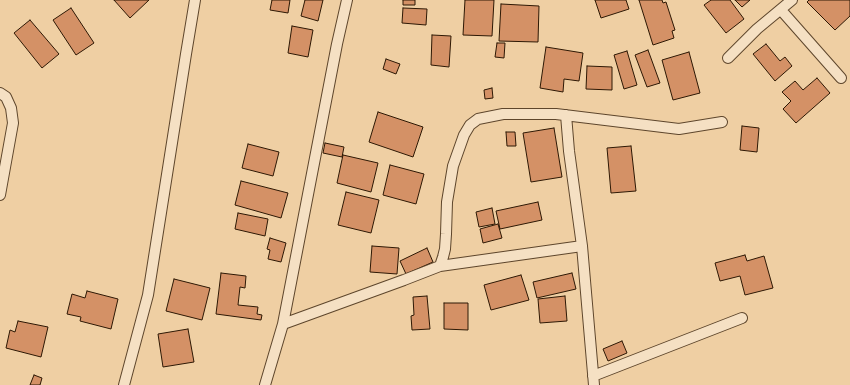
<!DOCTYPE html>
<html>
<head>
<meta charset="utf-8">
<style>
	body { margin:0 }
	canvas { display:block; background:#efcfa3 }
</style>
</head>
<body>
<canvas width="850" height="385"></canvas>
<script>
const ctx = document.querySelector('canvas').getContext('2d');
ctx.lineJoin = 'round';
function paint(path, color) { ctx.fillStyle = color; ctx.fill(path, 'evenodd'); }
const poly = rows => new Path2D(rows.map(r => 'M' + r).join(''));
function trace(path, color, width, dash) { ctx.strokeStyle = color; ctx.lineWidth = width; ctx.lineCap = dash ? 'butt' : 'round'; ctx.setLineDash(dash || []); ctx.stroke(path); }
const building = poly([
	[114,0,149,0,130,18,114,0],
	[272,0,290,0,288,13,270,10,272,0],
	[305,0,323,0,318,21,301,16,305,0],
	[403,0,415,0,415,5,403,5,403,0],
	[465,0,494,0,492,36,463,35,465,0],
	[595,0,626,0,629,9,601,18,595,0],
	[639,0,662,0,663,3,666,2,675,30,672,31,674,38,653,45,639,0],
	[711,0,730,0,744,19,726,33,704,5,711,0],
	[735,0,750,0,742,7,735,0],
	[809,0,850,0,850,16,835,30,807,2,809,0],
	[501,4,539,6,538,42,499,41,501,4],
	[71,8,94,43,76,55,53,20,71,8],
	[403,8,427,9,426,25,402,23,403,8],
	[30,20,59,54,42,68,14,33,30,20],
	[292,26,313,30,308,57,288,53,292,26],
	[432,35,451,36,449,67,431,65,432,35],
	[497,43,505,43,504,58,495,57,497,43],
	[766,44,780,61,785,57,792,66,775,81,753,54,766,44],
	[546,47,583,53,579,81,564,79,563,92,540,88,546,47],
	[648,50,660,83,647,87,635,55,648,50],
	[627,51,637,85,624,89,614,55,627,51],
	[689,52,700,93,673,100,662,60,689,52],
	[386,59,400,64,396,74,383,69,386,59],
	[587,66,612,67,612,90,586,89,587,66],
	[817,78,830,93,796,123,783,109,791,101,782,92,795,81,803,90,817,78],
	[492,88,493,98,485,99,484,90,492,88],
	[378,112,423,127,413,157,369,142,378,112],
	[742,126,759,128,757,152,740,150,742,126],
	[554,128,562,177,531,182,523,133,554,128],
	[506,132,515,132,516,146,507,146,506,132],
	[325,143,344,147,342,157,323,153,325,143],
	[248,144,279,152,273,176,242,168,248,144],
	[631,146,636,191,611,193,607,148,631,146],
	[343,155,378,163,371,192,337,183,343,155],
	[390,165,424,174,416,204,383,195,390,165],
	[241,181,288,193,281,218,235,205,241,181],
	[346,192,379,200,371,233,338,225,346,192],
	[538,202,542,220,500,229,496,211,538,202],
	[492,208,495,224,479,227,476,212,492,208],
	[238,213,268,219,265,236,235,229,238,213],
	[498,224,502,238,483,243,480,229,498,224],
	[270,238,286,243,281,262,268,259,270,250,267,249,270,238],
	[372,246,399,248,397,274,370,272,372,246],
	[427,248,433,262,406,274,400,261,427,248],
	[745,255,747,261,764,256,773,288,745,295,740,276,720,281,715,263,745,255],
	[221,273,246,276,245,288,240,287,238,305,258,307,257,314,262,315,261,320,216,314,221,273],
	[572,273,576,289,537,298,533,282,572,273],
	[521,275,529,300,491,310,484,285,521,275],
	[174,279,210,288,202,320,166,311,174,279],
	[87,291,118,299,111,329,80,321,81,317,67,314,72,294,85,298,87,291],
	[427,296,430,329,412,330,411,316,414,315,413,297,427,296],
	[565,296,567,321,540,323,538,299,565,296],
	[444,303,468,303,468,330,444,329,444,303],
	[18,321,48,327,41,357,6,348,10,330,15,332,18,321],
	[188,329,194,362,163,367,158,334,188,329],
	[622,341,627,353,608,361,603,349,622,341],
	[34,375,42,378,40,385,30,385,34,375]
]);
paint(building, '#d49166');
trace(building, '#2d1804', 1);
const minor = poly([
	[781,10,841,78],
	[728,58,757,29,792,0],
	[0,93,6,97,11,108,13,123,0,195],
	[566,115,569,151,582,246,594,385],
	[440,266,582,246],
	[283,324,404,280,440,266,443,257,445,249,446,234,447,202,453,166,464,135,470,125,478,119,503,114,556,114,679,129,722,122],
	[593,376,742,318],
	[124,385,148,295,186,54,195,0],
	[265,385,283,324,337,44,347,0]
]);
trace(minor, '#5e462c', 12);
trace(minor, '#f5e0c3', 10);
</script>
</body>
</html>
